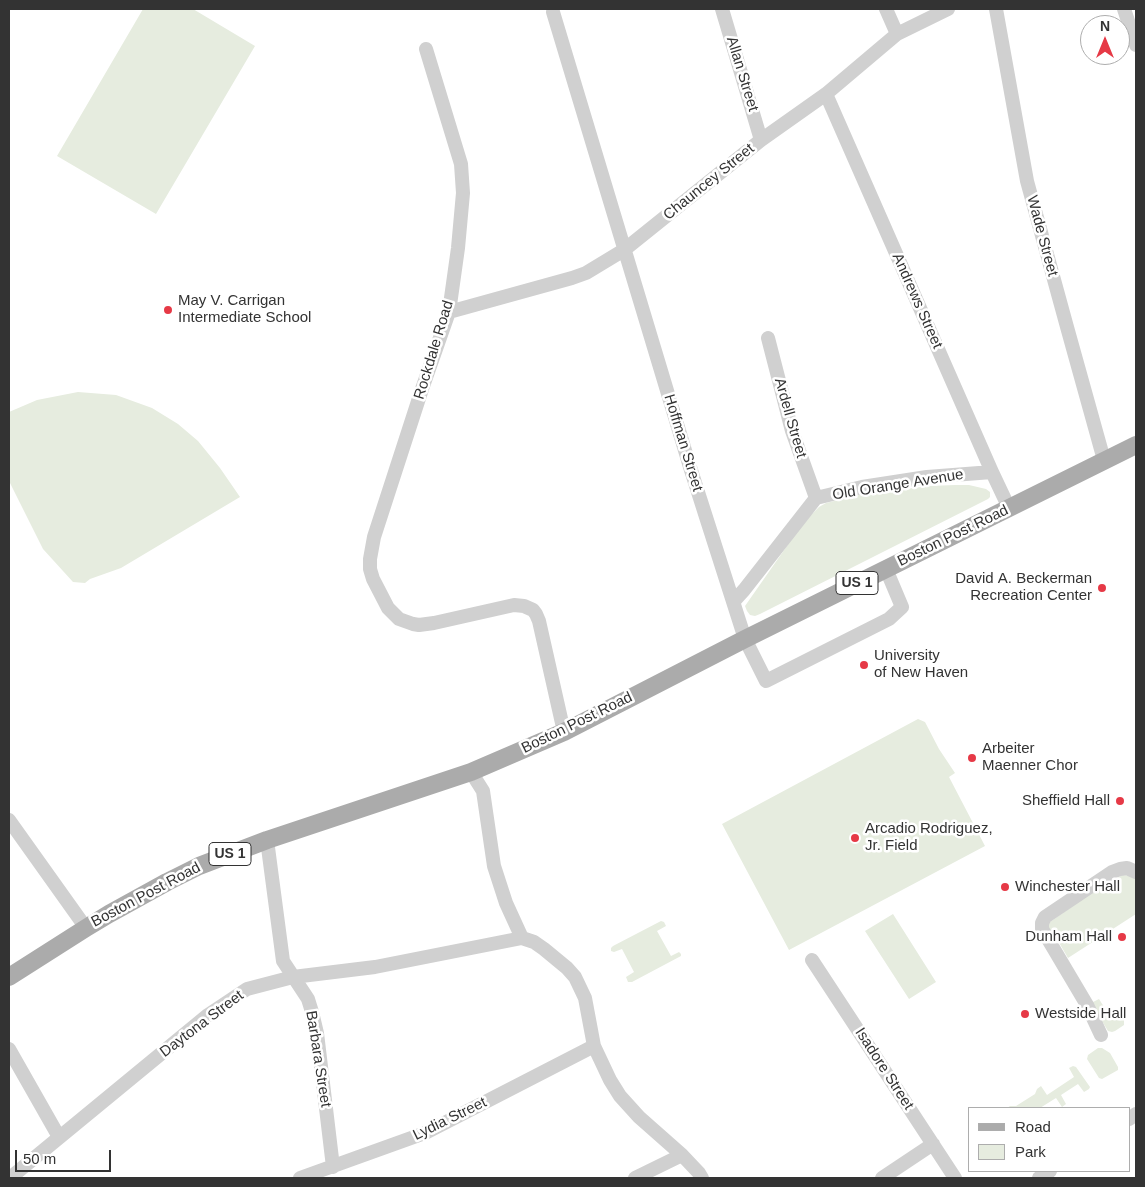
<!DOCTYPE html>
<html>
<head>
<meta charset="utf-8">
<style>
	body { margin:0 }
	#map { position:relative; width:1145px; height:1187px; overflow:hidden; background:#fff; font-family:Helvetica,sans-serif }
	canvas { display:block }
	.frame { position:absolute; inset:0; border:10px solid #333; pointer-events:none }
	.legend { position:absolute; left:968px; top:1107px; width:162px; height:65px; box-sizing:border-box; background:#fff; border:1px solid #adadad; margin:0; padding:6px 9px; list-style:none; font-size:15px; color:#333 }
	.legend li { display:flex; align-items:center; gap:10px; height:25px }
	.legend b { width:25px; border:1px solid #adadad }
	.north { position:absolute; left:1080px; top:15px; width:50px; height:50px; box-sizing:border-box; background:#fff; border:1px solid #adadad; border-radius:50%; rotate:0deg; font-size:14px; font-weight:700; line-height:20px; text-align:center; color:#333 }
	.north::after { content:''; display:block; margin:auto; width:18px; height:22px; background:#e63946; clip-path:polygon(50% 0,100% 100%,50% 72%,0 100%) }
	.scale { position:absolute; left:15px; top:1150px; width:96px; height:22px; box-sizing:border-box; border:2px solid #333; border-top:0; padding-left:6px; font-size:15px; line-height:18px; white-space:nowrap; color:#333; -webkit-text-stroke:4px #fff; paint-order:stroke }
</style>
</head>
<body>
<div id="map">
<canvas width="1145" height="1187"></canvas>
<div class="frame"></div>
<ul class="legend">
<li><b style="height:6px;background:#ababab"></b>Road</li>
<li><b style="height:14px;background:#e6ecdf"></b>Park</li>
</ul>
<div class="north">N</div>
<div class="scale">50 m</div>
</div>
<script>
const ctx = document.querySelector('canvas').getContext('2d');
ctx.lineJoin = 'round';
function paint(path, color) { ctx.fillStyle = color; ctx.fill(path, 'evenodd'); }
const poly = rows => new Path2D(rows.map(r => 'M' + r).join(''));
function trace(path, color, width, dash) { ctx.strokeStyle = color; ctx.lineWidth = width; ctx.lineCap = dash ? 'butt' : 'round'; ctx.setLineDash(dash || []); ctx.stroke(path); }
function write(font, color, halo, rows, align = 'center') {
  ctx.font = font + ' Helvetica,sans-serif'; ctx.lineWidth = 5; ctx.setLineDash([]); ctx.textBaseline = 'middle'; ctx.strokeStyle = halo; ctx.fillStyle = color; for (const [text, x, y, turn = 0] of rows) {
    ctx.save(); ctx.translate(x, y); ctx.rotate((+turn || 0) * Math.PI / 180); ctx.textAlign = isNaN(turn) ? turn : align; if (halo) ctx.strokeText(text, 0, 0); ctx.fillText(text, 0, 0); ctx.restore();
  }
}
paint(poly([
	[143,9,193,9,255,46,156,214,57,156],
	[78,392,116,395,152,408,178,424,198,441,220,468,240,497,121,568,90,579,85,583,73,582,43,549,9,481,9,412,37,400],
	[955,485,969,485,986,489,990,492,990,497,988,499,760,614,755,616,750,615,747,611,745,606,803,523,819,507,826,503,858,495,929,486],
	[918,719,925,722,939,749,955,773,949,777,985,846,789,950,722,824],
	[1123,875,1131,876,1136,879,1136,914,1068,958,1054,934,1048,929,1048,926,1050,922,1107,882],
	[893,914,936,982,909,999,865,931],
	[661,921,664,922,666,926,657,931,671,956,679,952,681,954,681,956,632,982,628,982,626,977,634,972,622,949,614,952,611,951,611,948,613,946],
	[1099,999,1111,1018,1121,1013,1124,1019,1124,1025,1115,1031,1112,1032,1108,1031,1091,1003],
	[1098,1048,1102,1048,1110,1053,1118,1067,1118,1070,1102,1079,1099,1078,1087,1059,1088,1055],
	[1073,1066,1076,1067,1090,1087,1089,1089,1084,1092,1078,1084,1061,1095,1066,1104,1062,1107,1056,1098,1040,1108,1007,1108,1010,1106,1016,1106,1035,1094,1037,1089,1041,1086,1047,1095,1074,1077,1069,1068]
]), '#e6ecdf');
trace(poly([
	[722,9,761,140],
	[886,9,897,34],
	[996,9,1027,181,1067,327,1104,460],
	[1124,9,1136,45],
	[553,12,690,467,745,639,766,681,889,619,902,607,886,569],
	[426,49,461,164,463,193,458,248,449,312,422,389,374,537,370,559,370,569,373,579,388,608,399,619,413,624,419,625,434,623,514,605,524,606,533,610,536,614,539,621,564,732],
	[826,94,992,472,1009,508],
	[449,312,572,278,586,273,624,250,761,140,826,94,897,34,948,9],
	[768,338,792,431,816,498],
	[734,601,744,590,816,498,862,487,927,477,992,472],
	[471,772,483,791,494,866,506,903,522,938,534,942,544,949,567,968,575,977,585,998,594,1046,610,1080,620,1096,639,1117,682,1155,699,1173,702,1178],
	[9,820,86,928],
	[267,840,283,961,308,999,312,1012,317,1033,333,1167],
	[812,960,955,1178],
	[1101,1035,1087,1005,1042,929,1042,923,1045,917,1112,872,1120,869,1127,868,1136,872],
	[9,1049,59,1137],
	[1129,1119,1136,1114],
	[10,1178,208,1015,247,989,293,977,375,967,522,938],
	[300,1178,425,1133,594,1046],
	[635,1178,682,1155],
	[882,1178,933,1144],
	[1039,1178,1050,1171]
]), '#d0d0d0', 14);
trace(poly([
	[9,977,86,928,109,914,167,882,199,866,267,840,471,772,564,732,745,639,1136,445]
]), '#ababab', 18);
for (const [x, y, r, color] of [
	[168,310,5,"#e63946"],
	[1102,588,5,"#e63946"],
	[864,665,5,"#e63946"],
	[972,758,5,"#e63946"],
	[1120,801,5,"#e63946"],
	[855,838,5,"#e63946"],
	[1005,887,5,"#e63946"],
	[1122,937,5,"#e63946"],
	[1025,1014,5,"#e63946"]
]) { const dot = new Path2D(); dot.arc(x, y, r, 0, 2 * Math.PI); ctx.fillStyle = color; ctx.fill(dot); trace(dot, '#fff', 2); }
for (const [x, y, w] of [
	[857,583,42],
	[230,854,42]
]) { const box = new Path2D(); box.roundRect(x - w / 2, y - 11.5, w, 23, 4); ctx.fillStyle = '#fff'; ctx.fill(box); trace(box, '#333', 1); }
write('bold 14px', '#333', null, [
	["US 1",857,583],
	["US 1",230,854]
]);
write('15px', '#333', '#fff', [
	["Allan Street",742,74,73],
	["Chauncey Street",709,182,-39],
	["Wade Street",1042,236,75],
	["Andrews Street",917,301,66],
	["Rockdale Road",434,350,-73],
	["Ardell Street",790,418,74],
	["Hoffman Street",683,443,73],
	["Old Orange Avenue",898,485,-9],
	["Boston Post Road",953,536,-26],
	["Boston Post Road",577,723,-26],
	["Boston Post Road",146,895,-28],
	["Daytona Street",202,1024,-37],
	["Barbara Street",318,1059,81],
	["Isadore Street",884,1069,57],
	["Lydia Street",450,1119,-26]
]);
write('15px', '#333', '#fff', [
	["May V. Carrigan",178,301],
	["Intermediate School",178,318],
	["David A. Beckerman",1092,579,"right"],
	["Recreation Center",1092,596,"right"],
	["University",874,656],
	["of New Haven",874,673],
	["Arbeiter",982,749],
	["Maenner Chor",982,766],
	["Sheffield Hall",1110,801,"right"],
	["Arcadio Rodriguez,",865,829],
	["Jr. Field",865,846],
	["Winchester Hall",1015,887],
	["Dunham Hall",1112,937,"right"],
	["Westside Hall",1035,1014]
], 'left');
</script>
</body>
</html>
